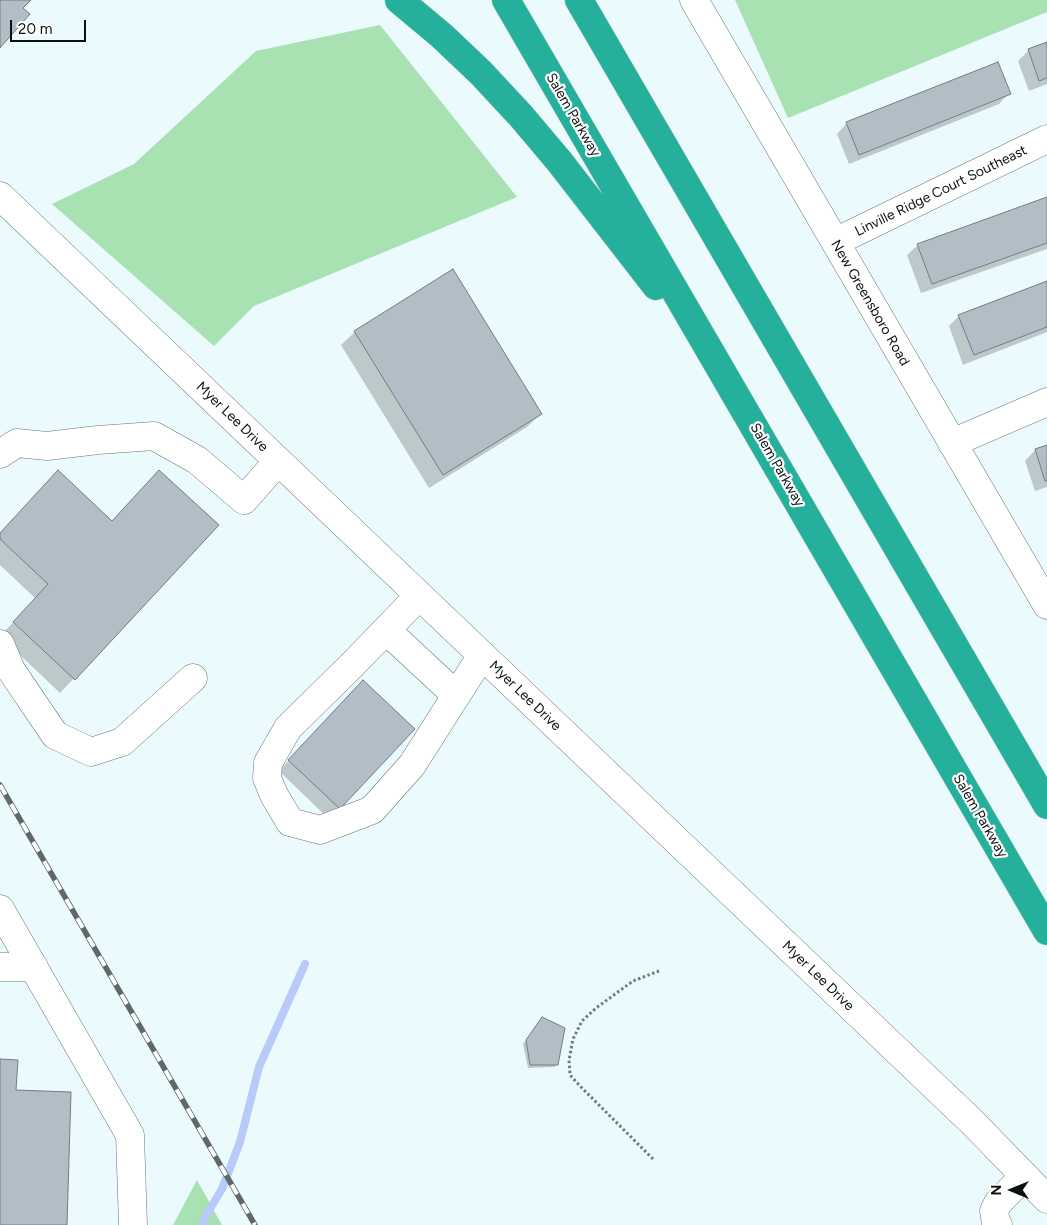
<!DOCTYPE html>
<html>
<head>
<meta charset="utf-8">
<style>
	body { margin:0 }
	#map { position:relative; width:1047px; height:1225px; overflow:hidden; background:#ebfafc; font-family:Figtree,sans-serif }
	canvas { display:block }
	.north { position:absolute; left:987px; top:1165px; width:50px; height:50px; -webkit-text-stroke:4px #fff; paint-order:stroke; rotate:270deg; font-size:14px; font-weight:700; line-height:20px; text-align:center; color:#0b1010 }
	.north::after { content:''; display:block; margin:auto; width:18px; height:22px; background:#0b1010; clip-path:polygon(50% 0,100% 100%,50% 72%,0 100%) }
	.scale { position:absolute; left:10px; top:20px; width:76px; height:22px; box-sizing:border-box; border:2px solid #0b1010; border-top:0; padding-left:6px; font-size:15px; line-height:18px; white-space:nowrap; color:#0b1010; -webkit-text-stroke:4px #fff; paint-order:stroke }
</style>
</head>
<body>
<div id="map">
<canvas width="1047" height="1225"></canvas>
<div class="north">N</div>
<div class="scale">20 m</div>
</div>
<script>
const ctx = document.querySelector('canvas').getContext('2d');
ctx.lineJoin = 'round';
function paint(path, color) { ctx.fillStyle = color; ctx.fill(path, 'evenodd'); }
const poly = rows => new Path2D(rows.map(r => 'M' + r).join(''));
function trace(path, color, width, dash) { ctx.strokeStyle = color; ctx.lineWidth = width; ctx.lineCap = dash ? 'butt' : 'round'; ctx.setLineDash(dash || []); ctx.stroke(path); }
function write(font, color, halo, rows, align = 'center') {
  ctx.font = font + ' Figtree,sans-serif'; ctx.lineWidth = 4.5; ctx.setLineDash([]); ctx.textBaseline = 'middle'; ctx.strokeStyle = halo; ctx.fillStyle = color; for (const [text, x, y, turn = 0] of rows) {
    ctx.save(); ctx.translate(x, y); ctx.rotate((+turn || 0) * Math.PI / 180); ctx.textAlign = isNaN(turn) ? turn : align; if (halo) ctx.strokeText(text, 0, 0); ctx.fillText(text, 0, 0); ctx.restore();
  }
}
paint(poly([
	[735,0,1047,0,1047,12,788,118],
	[380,25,517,197,254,306,214,346,52,204,134,164,256,51],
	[197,1180,222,1225,173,1225]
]), '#a8e2b2');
paint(poly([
	[1047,43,1047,84,1029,91,1018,61,1029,50],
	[1009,93,999,104,849,164,837,134,847,123],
	[1047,198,1047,249,921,293,907,255,918,245],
	[1047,282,1047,332,963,365,949,326,959,316],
	[355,332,540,414,527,427,429,488,341,345],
	[1047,446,1047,487,1035,491,1025,461,1035,450],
	[111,522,217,526,60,693,0,636,36,599,0,565,0,534],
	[352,692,413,729,329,819,279,771],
	[539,1022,557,1064,554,1067,528,1068,523,1044]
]), '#0003');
trace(poly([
	[202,1225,205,1217,222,1189,240,1142,259,1067,305,964]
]), '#b8c9fa', 8);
const building = poly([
	[0,0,31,0,23,8,30,14,0,48,0,0],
	[1047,42,1047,78,1039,81,1028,49,1047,42],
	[998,62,1011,94,859,155,846,122,998,62],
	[1047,197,1047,243,932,284,917,244,1047,197],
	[453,269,542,414,443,475,354,331,453,269],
	[1047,281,1047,327,974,355,958,315,1047,281],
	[1047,445,1047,481,1045,481,1035,449,1047,445],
	[58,470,112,521,159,470,219,525,75,680,13,622,48,584,0,539,0,533,58,470],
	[363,680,415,729,340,809,288,760,363,680],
	[542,1017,565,1028,558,1065,530,1065,526,1040,542,1017],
	[0,1059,18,1060,16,1090,71,1092,67,1225,0,1225,0,1059]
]);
paint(building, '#b3bdc5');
trace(building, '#737c83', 1);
const minor = poly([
	[694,0,1047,605],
	[0,196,972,1122,1047,1199],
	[835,242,1047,139],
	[952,443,1047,402],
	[0,454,17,443,47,446,98,440,154,436,197,460,244,500,278,461],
	[419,596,352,665,288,728,268,763,267,778,274,795,290,822,320,830,372,810,412,765,482,655],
	[386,630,456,695],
	[0,644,11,670,55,735,91,752,122,742,193,678],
	[0,909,130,1135,133,1225],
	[0,967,34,967],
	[998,1225,996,1223,994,1211,998,1203,1024,1176]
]);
const highway = poly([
	[399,0,442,36,481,73,521,116,559,161,656,286],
	[506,0,1047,931],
	[579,0,1047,805]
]);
trace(minor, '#697578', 29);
trace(highway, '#d3d4d4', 29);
trace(poly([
	[653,1159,581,1087,570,1075,569,1060,573,1039,582,1021,596,1008,633,981,659,971]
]), '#717b7c', 3, [2.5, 2.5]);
trace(minor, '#fff', 28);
trace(highway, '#25b09b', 28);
const rail = poly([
	[0,785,255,1225]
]);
trace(rail, '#5f6868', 5.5);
trace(rail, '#fff', 4, [11]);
write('14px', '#0b1010', '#fff', [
	["Salem Parkway",573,115,60],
	["Linville Ridge Court Southeast",941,191,-26],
	["New Greensboro Road",870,303,60],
	["Myer Lee Drive",232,417,44],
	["Salem Parkway",777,465,60],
	["Myer Lee Drive",525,696,44],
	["Salem Parkway",980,816,60],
	["Myer Lee Drive",818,976,44]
]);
</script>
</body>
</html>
